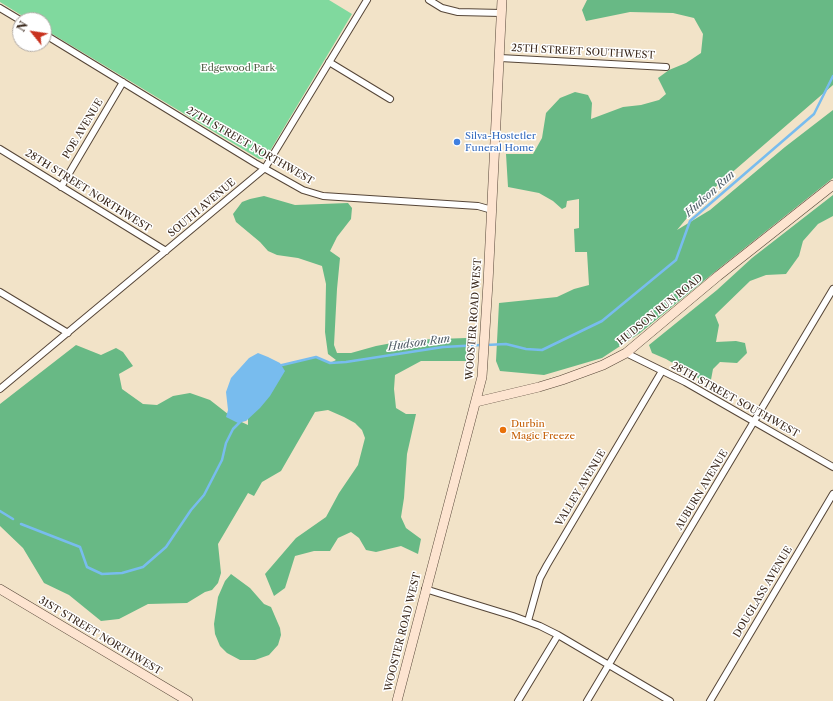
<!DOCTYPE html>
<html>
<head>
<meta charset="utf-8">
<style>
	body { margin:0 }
	#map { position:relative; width:833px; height:701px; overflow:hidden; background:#f2e3c8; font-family:"Libre Caslon Text",serif }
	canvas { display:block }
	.north { position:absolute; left:12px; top:12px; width:40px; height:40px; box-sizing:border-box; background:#fff; border:1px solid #b1aaa5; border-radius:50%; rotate:300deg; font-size:11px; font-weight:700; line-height:16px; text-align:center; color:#3b2a1e }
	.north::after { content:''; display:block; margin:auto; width:14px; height:18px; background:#c8321e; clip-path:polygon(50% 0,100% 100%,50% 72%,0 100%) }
</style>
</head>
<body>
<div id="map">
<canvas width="833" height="701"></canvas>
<div class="north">N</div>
</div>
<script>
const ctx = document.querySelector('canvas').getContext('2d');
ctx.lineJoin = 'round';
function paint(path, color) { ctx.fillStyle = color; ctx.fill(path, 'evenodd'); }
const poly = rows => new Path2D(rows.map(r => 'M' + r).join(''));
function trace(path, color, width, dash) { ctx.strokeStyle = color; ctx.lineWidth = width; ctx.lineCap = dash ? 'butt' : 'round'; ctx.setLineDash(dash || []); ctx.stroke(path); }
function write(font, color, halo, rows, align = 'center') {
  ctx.font = font + ' "Libre Caslon Text",serif'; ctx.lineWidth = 3; ctx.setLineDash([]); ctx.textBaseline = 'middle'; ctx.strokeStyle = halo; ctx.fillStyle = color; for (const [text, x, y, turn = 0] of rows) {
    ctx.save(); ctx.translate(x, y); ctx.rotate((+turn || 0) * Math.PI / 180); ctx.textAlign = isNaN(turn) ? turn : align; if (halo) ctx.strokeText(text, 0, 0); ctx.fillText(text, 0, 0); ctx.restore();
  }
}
paint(poly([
	[0,0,329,0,352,14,270,151,263,159,259,159,44,29,44,20,29,20,0,2]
]), '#80d99e');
paint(poly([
	[587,0,833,0,833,85,706,195,677,230,710,210,785,147,833,110,833,178,722,266,640,333,602,358,544,375,500,371,496,361,499,303,557,297,574,289,589,285,587,252,575,252,574,229,579,228,579,199,567,201,566,207,562,209,553,201,539,193,508,187,506,154,533,154,542,138,546,113,560,98,575,92,588,95,592,103,591,119,623,107,641,105,659,100,666,94,658,78,669,70,686,63,701,53,703,34,694,18,673,13,630,12,586,21,582,10],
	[833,195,833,216,818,224,803,241,799,256,786,274,766,275,750,281,715,315,719,325,716,342,736,341,745,343,747,353,737,363,720,362,713,369,710,385,666,359,652,353,649,345,717,290,752,258],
	[264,196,295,205,348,203,352,208,351,219,337,237,330,251,340,258,337,289,334,345,337,353,351,353,376,346,408,340,467,338,466,361,421,361,395,375,394,389,396,408,406,414,416,414,407,454,404,498,401,517,406,528,421,539,418,554,401,546,376,552,366,550,359,538,351,532,338,538,330,551,314,551,295,556,285,588,274,596,265,574,296,538,326,517,339,493,358,465,365,438,362,430,355,423,344,417,328,410,315,412,281,471,262,482,254,496,248,493,218,544,221,573,218,583,212,590,205,592,187,603,148,604,119,619,101,621,69,595,44,583,23,548,0,526,0,404,76,345,101,355,116,348,123,352,133,366,119,374,122,389,143,404,157,405,173,396,190,393,210,400,233,418,248,425,248,413,276,366,316,357,330,363,336,360,328,354,325,332,326,284,322,266,298,258,277,255,268,251,260,242,236,222,233,214,242,202,250,199],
	[231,574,250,588,264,604,271,607,280,628,281,635,278,645,269,655,255,660,240,660,227,653,220,646,215,634,214,624,218,597,225,581]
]), '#68b985');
paint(poly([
	[258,353,268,357,280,363,285,371,270,396,260,408,246,421,238,423,226,417,228,410,226,392,231,378,249,358]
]), '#78bcee');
trace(poly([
	[486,345,506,344,526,349,542,350,602,321,676,260,690,221,814,114,833,76],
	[278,366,316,357,330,363,346,362,443,347,481,345],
	[0,511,13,519],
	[21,524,80,547,87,567,102,574,122,573,143,567,166,547,191,510,204,495,222,460,226,443,233,429,241,421]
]), '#78bcee', 2.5);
const street = poly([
	[429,0,442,8,458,12,501,13],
	[0,8,20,20],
	[44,34,255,163,303,190,323,196,478,206,492,210],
	[500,58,666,67],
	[329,62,390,99],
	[0,149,166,251],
	[61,187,123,82],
	[0,292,68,333],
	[626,353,685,382,833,467],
	[0,389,265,168,367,0],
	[425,589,513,616,540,626,558,635,670,701],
	[528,621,540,578,547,565,662,371],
	[518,701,558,635],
	[587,701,833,289],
	[710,701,833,494]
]);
const secondary = poly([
	[476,402,539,387,562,380,603,365,626,353,718,276,833,185],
	[0,589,188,701],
	[397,701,482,377,488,283,502,0]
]);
trace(street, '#564638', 8);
trace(secondary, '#564638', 10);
trace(street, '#fff', 6);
trace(secondary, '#fde4d0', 9);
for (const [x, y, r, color] of [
	[457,142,4,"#3f7fe0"],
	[503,430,4,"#e8710a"]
]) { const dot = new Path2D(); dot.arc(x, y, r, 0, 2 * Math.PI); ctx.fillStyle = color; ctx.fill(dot); trace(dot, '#fff', 1.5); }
write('10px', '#3b2a1e', '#fff', [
	["25TH STREET SOUTHWEST",583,52,3],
	["POE AVENUE",83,129,-59],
	["27TH STREET NORTHWEST",250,146,30],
	["28TH STREET NORTHWEST",88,191,32],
	["SOUTH AVENUE",202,208,-40],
	["HUDSON RUN ROAD",660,310,-39],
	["WOOSTER ROAD WEST",474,319,-86],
	["28TH STREET SOUTHWEST",735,400,29],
	["VALLEY AVENUE",581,488,-59],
	["AUBURN AVENUE",702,490,-59],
	["DOUGLASS AVENUE",763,592,-59],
	["WOOSTER ROAD WEST",403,632,-76],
	["31ST STREET NORTHWEST",100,636,31]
]);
write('10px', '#505f44', '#fff', [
	["Edgewood Park",238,68]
]);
write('10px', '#366cbe', '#fff', [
	["Silva-Hostetler",465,136],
	["Funeral Home",465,148]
], 'left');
write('10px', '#c56008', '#fff', [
	["Durbin",511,424],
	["Magic Freeze",511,436]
], 'left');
write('italic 11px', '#505d67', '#fff', [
	["Hudson Run",710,194,-42],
	["Hudson Run",419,343,-8]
]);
</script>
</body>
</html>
